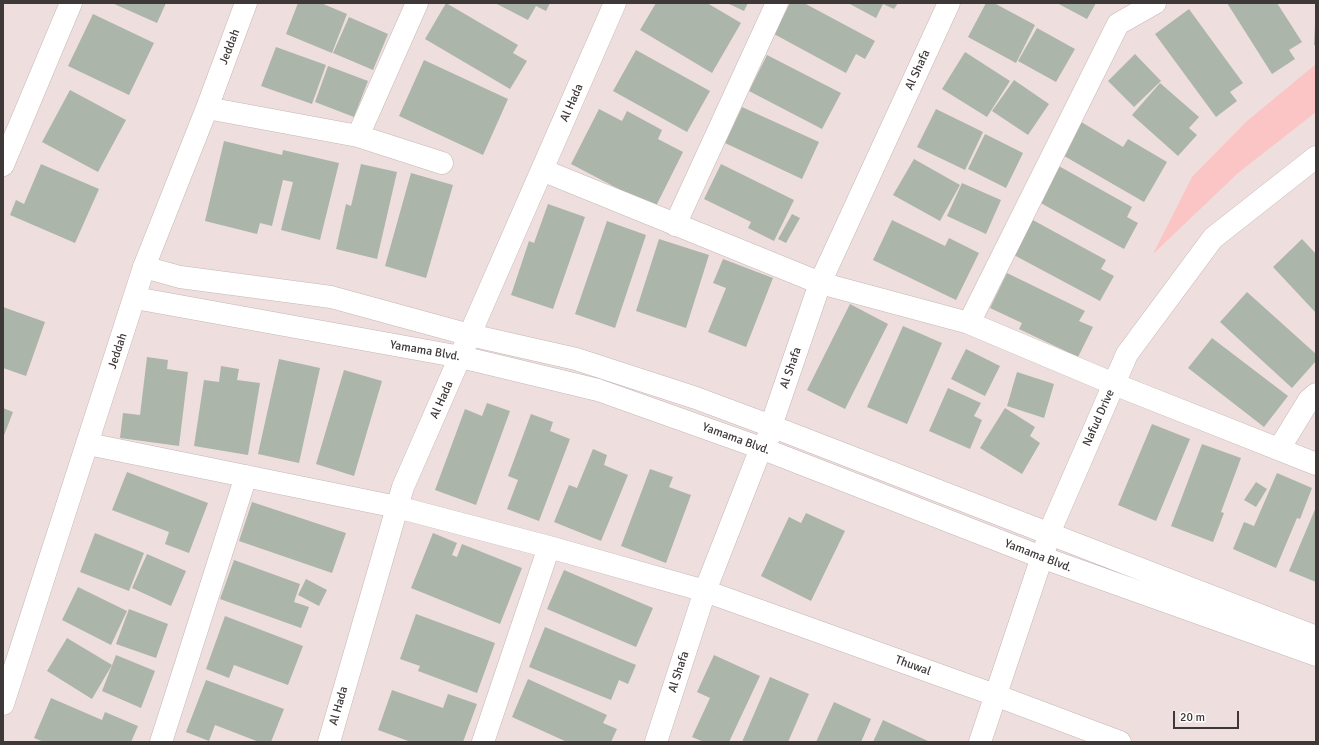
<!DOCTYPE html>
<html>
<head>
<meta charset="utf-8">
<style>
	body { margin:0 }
	#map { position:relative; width:1319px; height:745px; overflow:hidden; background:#efdede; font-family:Signika,sans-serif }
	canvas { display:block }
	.frame { position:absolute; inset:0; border:4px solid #3e3838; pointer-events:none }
	.scale { position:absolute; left:1173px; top:711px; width:66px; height:18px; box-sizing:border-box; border:2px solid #3e3838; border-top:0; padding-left:5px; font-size:12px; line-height:14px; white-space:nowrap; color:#3e3838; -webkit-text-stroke:3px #fff; paint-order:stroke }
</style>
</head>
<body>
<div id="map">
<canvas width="1319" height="745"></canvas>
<div class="frame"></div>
<div class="scale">20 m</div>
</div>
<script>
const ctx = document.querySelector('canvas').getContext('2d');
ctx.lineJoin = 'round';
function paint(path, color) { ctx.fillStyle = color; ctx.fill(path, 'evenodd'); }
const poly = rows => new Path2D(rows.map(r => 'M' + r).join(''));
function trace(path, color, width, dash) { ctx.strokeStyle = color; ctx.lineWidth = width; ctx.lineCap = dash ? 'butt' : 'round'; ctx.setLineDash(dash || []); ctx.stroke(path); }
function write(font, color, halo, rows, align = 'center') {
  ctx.font = font + ' Signika,sans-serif'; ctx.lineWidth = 4; ctx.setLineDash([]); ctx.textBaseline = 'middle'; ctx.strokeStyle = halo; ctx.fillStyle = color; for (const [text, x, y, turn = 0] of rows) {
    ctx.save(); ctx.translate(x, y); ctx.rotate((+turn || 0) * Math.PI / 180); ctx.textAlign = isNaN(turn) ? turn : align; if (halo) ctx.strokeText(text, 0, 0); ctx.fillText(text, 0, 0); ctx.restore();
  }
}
paint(poly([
	[1316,64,1316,112,1238,173,1153,254,1192,177,1247,121]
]), '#fac5c4');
paint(poly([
	[112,3,166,3,157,23],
	[298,3,321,3,347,14,332,53,286,34],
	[446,3,518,45,513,53,527,61,510,89,425,39],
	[495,3,550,3,546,11,536,6,528,20],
	[656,3,707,3,741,23,712,73,640,30],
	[727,3,748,3,744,11],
	[790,3,804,3,875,41,865,59,856,54,846,73,774,34],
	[848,3,898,3,894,9,883,4,876,18],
	[986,3,994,3,1035,25,1016,63,968,37],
	[1057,3,1096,3,1087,19],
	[1227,3,1277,3,1302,42,1289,50,1295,59,1272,74],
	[1189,9,1243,83,1230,92,1237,101,1216,117,1155,34],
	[93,14,154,43,129,95,68,66],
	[349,17,388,34,373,70,333,53],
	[1315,24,1316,24,1316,45,1314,45],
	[1037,28,1075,49,1056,82,1018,61],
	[276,47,326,65,312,104,261,86],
	[636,50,710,91,687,132,613,91],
	[965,52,1010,81,987,117,942,89],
	[1135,54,1161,81,1134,107,1108,81],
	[767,55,841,93,822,129,749,91],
	[424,60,508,99,483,155,399,116],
	[328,66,368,81,354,117,315,102],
	[1014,80,1049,104,1028,135,992,111],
	[1160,83,1199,117,1189,128,1197,135,1178,156,1132,115],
	[70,90,126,120,98,172,42,142],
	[742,107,819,142,802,179,725,143],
	[599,109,622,121,627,111,662,130,658,139,683,152,655,208,571,164],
	[936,109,983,132,965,170,917,147],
	[1078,120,1123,147,1128,139,1167,162,1144,202,1059,153],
	[985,134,1023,153,1006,188,968,169],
	[224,141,282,155,283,150,339,163,320,240,281,230,293,182,283,180,272,226,260,223,257,234,205,221],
	[914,159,960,185,940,221,893,195],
	[41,164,99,189,75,243,10,215,16,200,24,204],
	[361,164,397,172,377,259,336,249,346,204,351,206],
	[721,164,794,200,774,241,748,228,751,222,704,199],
	[1057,165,1132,207,1127,217,1138,223,1124,249,1037,201],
	[411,173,453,185,426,278,385,266],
	[962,183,1001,200,986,234,947,216],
	[548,204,585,217,553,309,511,295,529,241,534,243],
	[792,214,800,218,786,243,778,239],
	[1031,219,1106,260,1101,269,1114,276,1100,301,1012,254],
	[892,220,945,246,949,238,979,253,956,300,873,260],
	[607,221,646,235,615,328,575,314],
	[659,239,709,255,686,328,636,311],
	[1302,239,1316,254,1316,313,1273,267],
	[723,259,773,278,746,347,708,332,726,288,713,283],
	[1007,273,1085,311,1079,321,1093,327,1078,357,1019,329,1022,323,990,308],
	[1247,292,1316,354,1316,361,1292,388,1220,322],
	[850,304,888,324,845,409,807,390],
	[3,307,45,322,26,376,3,368],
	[903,326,942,343,907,424,867,407],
	[1212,338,1288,396,1264,427,1188,368],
	[966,349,1000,366,985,396,951,379],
	[147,357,168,360,167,369,188,372,179,446,120,438,123,413,140,415],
	[279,359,320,368,299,463,258,454],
	[221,366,239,369,237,380,260,383,248,455,194,446,204,380,219,382],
	[344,370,382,381,354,476,316,464],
	[1017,372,1054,384,1044,418,1007,406],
	[948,388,981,403,974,416,982,420,970,449,929,431],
	[487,403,510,411,476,505,435,490,465,409,482,416],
	[3,408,13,412,3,438],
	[1005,408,1035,427,1030,436,1040,443,1022,474,980,448],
	[531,414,553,422,550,431,570,439,539,521,507,509,518,480,508,476],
	[1152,424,1190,439,1156,521,1118,505],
	[1202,444,1241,458,1221,512,1224,513,1213,542,1171,526],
	[593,449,607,455,604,465,628,475,601,541,554,522,569,485,577,488],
	[650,469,673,477,669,487,691,495,666,563,621,546],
	[127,472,208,503,189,553,165,544,169,532,112,510],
	[1277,473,1312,488,1300,519,1297,518,1276,568,1233,549,1244,522,1254,526],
	[1256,482,1267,489,1256,507,1244,500],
	[252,502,346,533,332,573,239,541],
	[1316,507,1316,582,1289,571],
	[806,513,845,531,811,601,761,576,789,517,801,523],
	[95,533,144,553,129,591,80,572],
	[433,533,457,543,452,555,457,557,462,544,522,568,500,624,411,588],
	[147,554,186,571,171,606,132,588],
	[234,560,300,584,294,602,309,607,301,628,220,599],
	[564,570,653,608,636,647,547,609],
	[306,579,327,590,319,606,298,595],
	[78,587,127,611,111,645,62,620],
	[129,609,168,624,156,658,116,644],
	[416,614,495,643,477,693,418,671,420,666,400,659],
	[225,616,303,646,288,685,234,665,229,678,206,669],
	[545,627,636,665,628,684,619,680,611,700,529,667],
	[67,638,112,665,92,699,47,671],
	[116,655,155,671,141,708,102,691],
	[714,655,760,676,729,742,704,742,692,737,710,698,697,692],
	[770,677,809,694,788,742,742,742],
	[528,679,607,715,603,723,617,729,611,742,567,742,512,717],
	[206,680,284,709,271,742,259,742,215,725,209,741,186,732],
	[392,690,443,708,448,694,477,704,463,742,411,742,378,730],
	[51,698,102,720,105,712,138,726,131,742,44,742,34,738],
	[834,702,871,719,861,742,816,742],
	[883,720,930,742,873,742]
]), '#acb5aa');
const minor = poly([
	[207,108,358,136,442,163],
	[358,136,417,3],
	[3,165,71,3],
	[542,170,820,283,969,323,1114,384,1316,464],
	[675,225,777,3],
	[969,323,1118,24,1155,3],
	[88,444,397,507,549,547,705,591,995,695,1120,742],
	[1279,449,1309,400,1316,394],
	[3,704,144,267,207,108,246,3],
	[161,742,246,476],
	[329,742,403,487,615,3],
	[483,742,549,547],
	[656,742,705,591,761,448,770,435,771,426,820,283,949,3],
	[980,742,1053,524,1127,354,1213,238,1316,157]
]);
const major = poly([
	[144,267,180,277,331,297,470,335,576,359,696,398,771,426,1316,637],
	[135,298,461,357,598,390,761,448,1041,557,1316,655]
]);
trace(minor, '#c6b6b6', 23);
trace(major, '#c6b6b6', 23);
trace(minor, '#fff', 22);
trace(major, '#fff', 22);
write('12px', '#3e3838', '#fff', [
	["Jeddah",230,47,-69],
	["Al Shafa",918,70,-65],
	["Al Hada",572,103,-66],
	["Jeddah",118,351,-72],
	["Yamama Blvd.",425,351,10],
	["Al Shafa",791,368,-71],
	["Al Hada",442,400,-66],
	["Nafud Drive",1099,418,-66],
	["Yamama Blvd.",736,439,20],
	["Yamama Blvd.",1038,556,21],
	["Thuwal",913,666,20],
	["Al Shafa",679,672,-72],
	["Al Hada",339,706,-74]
]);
</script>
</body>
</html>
